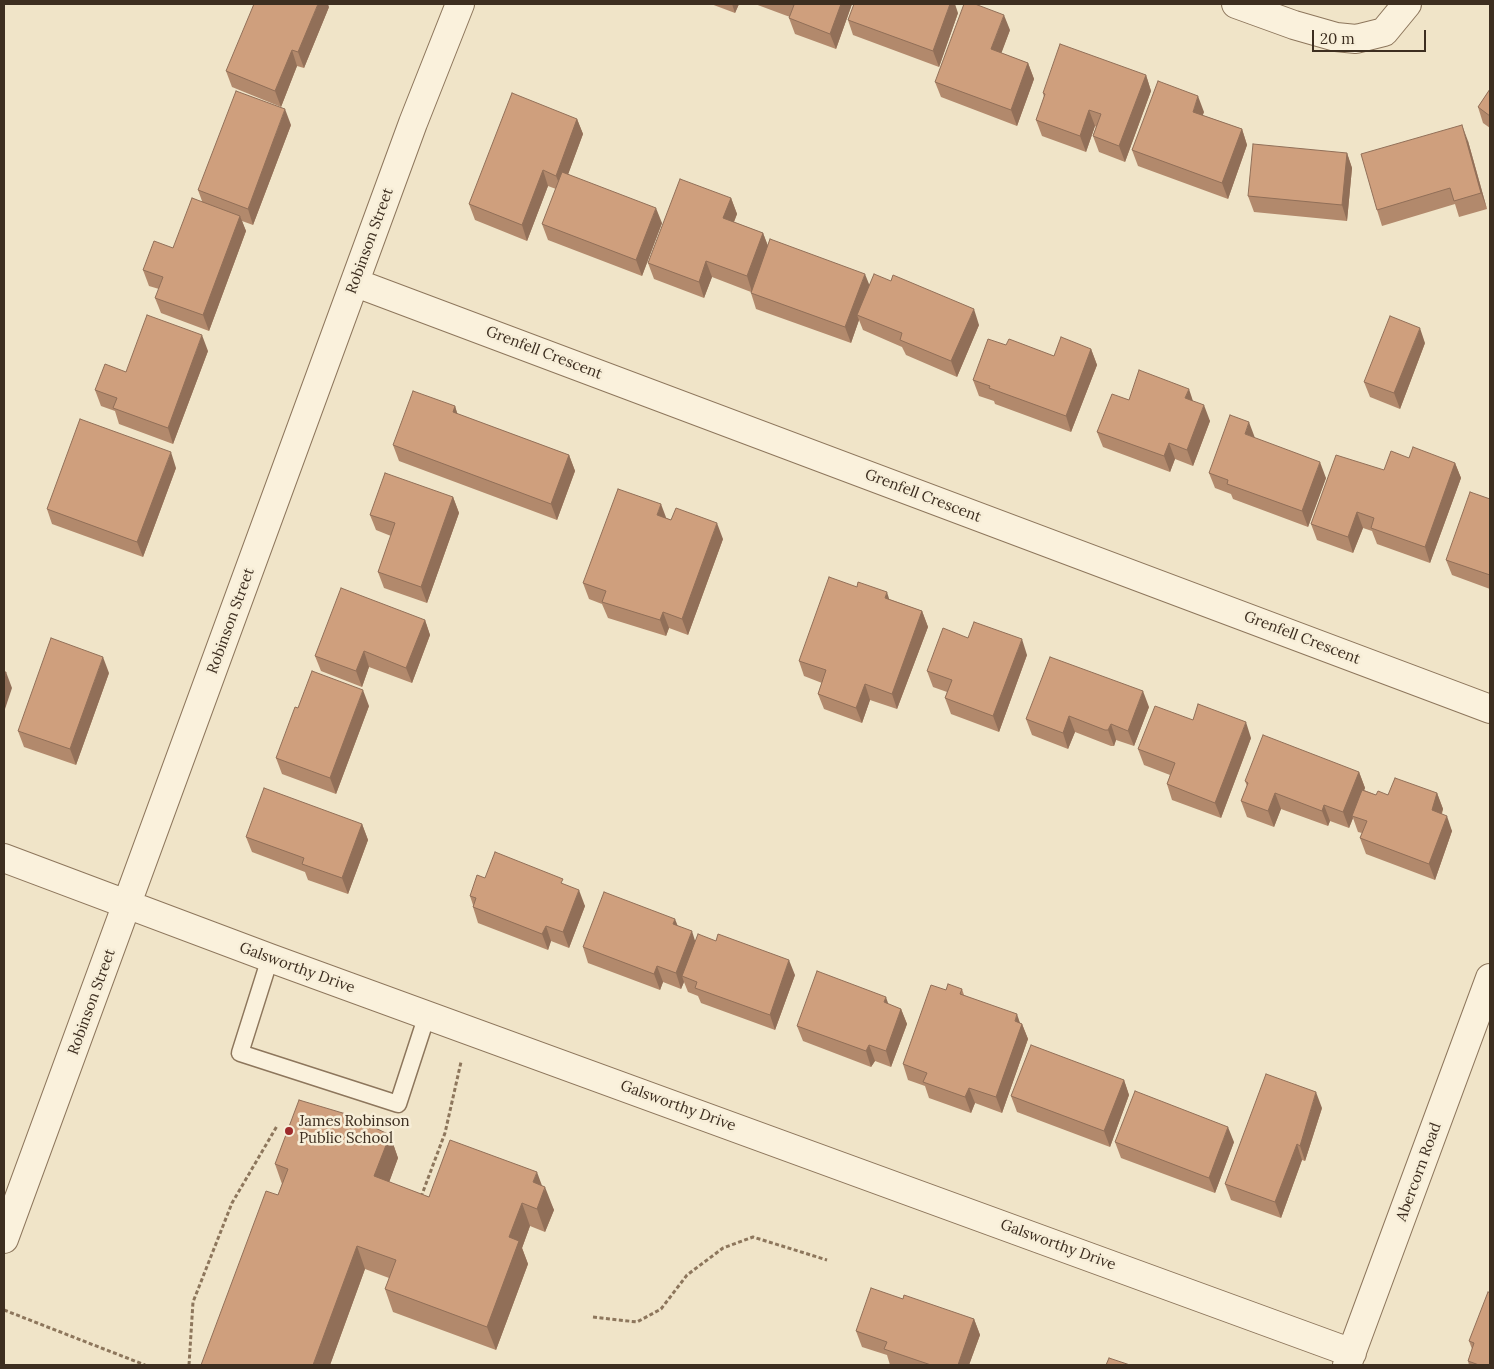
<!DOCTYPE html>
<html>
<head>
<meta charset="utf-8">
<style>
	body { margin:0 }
	#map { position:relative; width:1494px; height:1369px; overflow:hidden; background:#f0e4c8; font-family:Lora,serif }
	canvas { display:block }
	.frame { position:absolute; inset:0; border:5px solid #3d2e20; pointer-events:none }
	.scale { position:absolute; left:1312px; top:30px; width:114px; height:22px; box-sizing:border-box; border:2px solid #3d2e20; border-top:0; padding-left:6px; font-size:15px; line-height:18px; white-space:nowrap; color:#3d2e20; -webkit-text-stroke:4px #f7eed8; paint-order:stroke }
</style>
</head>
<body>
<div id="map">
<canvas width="1494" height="1369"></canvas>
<div class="frame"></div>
<div class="scale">20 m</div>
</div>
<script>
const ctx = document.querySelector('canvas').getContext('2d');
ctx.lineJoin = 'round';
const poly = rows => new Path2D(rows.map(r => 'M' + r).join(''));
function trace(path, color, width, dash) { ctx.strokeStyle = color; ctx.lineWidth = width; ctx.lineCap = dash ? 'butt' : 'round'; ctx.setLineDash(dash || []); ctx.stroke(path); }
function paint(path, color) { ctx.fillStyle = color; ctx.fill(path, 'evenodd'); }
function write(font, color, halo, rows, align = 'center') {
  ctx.font = font + ' Lora,serif'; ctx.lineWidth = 5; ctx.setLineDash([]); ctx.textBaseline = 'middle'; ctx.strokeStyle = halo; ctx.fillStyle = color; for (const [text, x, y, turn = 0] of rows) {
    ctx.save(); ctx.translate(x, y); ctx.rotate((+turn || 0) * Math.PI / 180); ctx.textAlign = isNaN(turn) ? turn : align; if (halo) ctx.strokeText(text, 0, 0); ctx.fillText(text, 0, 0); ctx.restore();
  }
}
const service = poly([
	[270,958,240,1053,398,1104,427,1015]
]);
const minor = poly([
	[1236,4,1294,25,1336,37,1356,39,1384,32,1407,4],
	[356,283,1490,709],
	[4,858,270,958,1352,1353],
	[4,1239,413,123,460,4],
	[1347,1365,1490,978]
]);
trace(service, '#8d765c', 19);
trace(minor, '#8d765c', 30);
trace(poly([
	[421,1197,445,1133,461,1062],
	[4,1310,145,1365],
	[593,1317,637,1322,661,1309,687,1275,723,1248,753,1237,827,1260],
	[189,1365,193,1302,232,1203,277,1126]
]), '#8d765c', 3, [4, 2.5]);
trace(service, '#faf1dc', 16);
trace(minor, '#faf1dc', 28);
paint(poly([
	[711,4,739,4,735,13],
	[755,4,852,4,836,49,795,34,789,18,790,17],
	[329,7,304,68,297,66,281,107,232,87,226,71],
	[958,13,939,67,853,35,848,20],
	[1010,30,1001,53,1028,63,1034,79,1017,126,941,97,935,82],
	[1146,75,1151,91,1125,162,1099,152,1093,136,1096,127,1095,126,1086,152,1042,136,1036,120,1044,97,1043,93],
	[1490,89,1490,128,1483,123,1478,107],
	[1204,112,1202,115,1242,129,1247,145,1228,199,1138,166,1132,150],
	[577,119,583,134,568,174,662,223,642,276,548,240,542,224,556,189,548,186,527,241,475,220,469,204],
	[291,125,253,225,242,221,246,231,209,331,161,313,155,298,159,289,149,286,143,270,173,248,202,201,198,190],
	[1468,141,1487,209,1459,217,1455,204,1382,226,1377,210],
	[1347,153,1352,168,1347,221,1254,212,1248,196],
	[731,198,737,214,734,222,763,233,768,246,869,285,979,325,957,377,906,355,902,347,863,330,859,320,851,343,756,309,751,293,751,292,712,277,704,298,654,279,648,263],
	[1425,343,1400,409,1370,397,1364,382],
	[1006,345,1054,356,1091,349,1097,365,1071,432,995,404,994,401,979,396,973,380],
	[208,351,173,444,119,424,115,411,101,406,95,390,126,372],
	[1129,400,1193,401,1210,421,1193,466,1175,459,1170,472,1103,447,1097,432],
	[455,406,457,414,569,455,575,471,557,520,399,461,393,445],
	[1255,438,1326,478,1308,527,1233,499,1231,494,1215,488,1209,473],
	[1409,458,1455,463,1461,478,1430,563,1377,544,1372,531,1363,528,1353,553,1317,540,1311,524,1384,470],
	[176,468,143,557,52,524,47,509],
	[453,497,459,513,427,603,384,588,378,572,391,536,376,530,370,515],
	[1490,499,1490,589,1452,575,1446,560],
	[666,518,723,539,688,635,669,628,666,636,608,618,602,604,589,599,583,583],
	[889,599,922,611,928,627,897,709,870,700,862,723,824,709,818,694,822,683,804,676,799,661],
	[425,620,430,635,412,683,369,667,362,687,321,671,315,656],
	[968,638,1027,655,999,732,951,714,945,698,947,692,933,687,927,671],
	[109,673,76,765,24,747,18,731],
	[369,706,336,794,282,774,276,758,298,708],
	[1149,707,1134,746,1116,740,1114,746,1111,746,1075,732,1068,749,1032,735,1026,719],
	[1251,738,1221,818,1172,800,1167,784,1170,775,1144,765,1138,749],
	[1359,772,1365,788,1364,790,1376,795,1437,793,1443,809,1442,814,1452,831,1435,880,1366,854,1360,838,1362,833,1358,832,1353,818,1349,828,1330,821,1328,826,1281,809,1274,827,1247,817,1241,801,1247,786,1245,781],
	[362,824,368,840,348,894,308,880,305,872,252,852,246,837],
	[485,878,565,885,585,906,569,948,551,941,548,950,478,923,473,907,473,905,470,896],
	[678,926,695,941,795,975,775,1030,701,1003,698,996,688,992,684,982,681,989,663,982,660,990,588,963,583,947],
	[962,989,964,995,1022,1024,1028,1039,1002,1113,975,1103,971,1113,929,1098,925,1086,908,1080,903,1064,946,990],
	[888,1004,901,1009,907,1024,891,1067,875,1061,871,1067,803,1041,797,1026],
	[1124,1080,1129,1095,1110,1147,1017,1112,1011,1096],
	[1322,1108,1305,1161,1302,1160,1281,1218,1231,1200,1225,1184],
	[390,1135,398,1158,389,1182,429,1197,542,1186,554,1210,545,1232,530,1226,522,1248,528,1264,496,1350,393,1312,385,1289,389,1278,365,1269,330,1365,201,1365,278,1195,282,1184,275,1164],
	[1115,1142,1234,1142,1215,1193,1121,1158],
	[1490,1293,1490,1365,1469,1365,1468,1361,1472,1349,1469,1341],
	[903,1299,974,1319,980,1335,969,1365,890,1365,887,1355,862,1347,856,1331]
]), '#b2896c');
paint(poly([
	[318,4,328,4,329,7,304,68,298,52],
	[732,4,739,4,735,13],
	[841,4,852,4,836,49,830,34],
	[950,4,955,4,958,13,939,67,933,51],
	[1004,15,1010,30,997,65,991,49],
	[292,50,297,66,281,107,275,91],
	[1028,63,1034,79,1017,126,1011,110],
	[1146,75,1151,91,1125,162,1119,146],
	[1198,96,1204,112,1198,128,1193,112],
	[285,109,291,125,253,225,248,209],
	[1089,110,1095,126,1086,152,1080,136],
	[577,119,583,134,562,191,556,176],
	[1462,125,1468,141,1487,209,1481,193],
	[1242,129,1247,145,1228,199,1222,183],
	[1347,153,1352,168,1347,221,1342,205],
	[543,170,548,186,527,241,522,225],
	[731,198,737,214,729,234,723,218],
	[656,208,662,223,642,276,636,260],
	[240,216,246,231,209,331,203,315],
	[763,233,769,249,752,292,747,276],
	[706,261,712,277,704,298,699,282],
	[865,274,871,289,857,315,859,320,851,343,845,327],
	[974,309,979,325,957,377,951,361],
	[1420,328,1425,343,1400,409,1394,393],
	[202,335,208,351,173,444,168,428],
	[1091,349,1097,365,1071,432,1066,416],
	[1189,389,1194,404,1185,398],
	[1204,405,1210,421,1193,466,1187,450],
	[455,406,460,422,453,412],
	[1249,422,1255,438,1245,434],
	[1169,443,1175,459,1170,472,1164,456],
	[171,452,176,468,143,557,137,542],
	[569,455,575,471,557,520,551,504],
	[1320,462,1326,478,1308,527,1302,511],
	[1455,463,1461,478,1430,563,1425,547],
	[453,497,459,513,427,603,421,587],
	[661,504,667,520,657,515],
	[1357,512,1363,528,1353,553,1348,537],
	[717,523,723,539,688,635,682,619],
	[887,592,892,608,885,598],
	[922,611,928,627,897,709,892,694],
	[663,612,669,628,666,636,660,620],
	[425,620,430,635,412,683,406,668],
	[1022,639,1027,655,999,732,993,716],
	[364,651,369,667,362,687,356,671],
	[103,657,109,673,76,765,70,749],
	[6,672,12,688,4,712,4,680],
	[865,684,870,700,862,723,856,708],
	[363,690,369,706,336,794,330,778],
	[1143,691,1149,707,1134,746,1128,731],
	[1069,716,1075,732,1068,749,1063,733],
	[1246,722,1251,738,1221,818,1215,803],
	[1111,724,1116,740,1114,746,1108,730],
	[1359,772,1365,788,1354,816,1352,816,1353,818,1349,828,1343,812],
	[1275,793,1281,809,1274,827,1268,811],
	[1437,793,1443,809,1437,826,1432,810],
	[1324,805,1330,821,1328,826,1322,811],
	[1447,816,1452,831,1435,880,1429,864],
	[362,824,368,840,348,894,342,878],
	[579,890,585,906,569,948,563,932],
	[675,919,681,934,673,924],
	[546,926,551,941,548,950,542,934],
	[692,931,697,947,682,976,684,982,681,989,676,973],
	[789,960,795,975,775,1030,770,1015],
	[657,966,663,982,660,990,654,974],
	[886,997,891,1012,884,1002],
	[901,1009,907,1024,891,1067,886,1051],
	[1017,1014,1021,1026,1022,1024,1028,1039,1002,1113,996,1097],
	[869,1045,875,1061,871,1067,866,1051],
	[1124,1080,1129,1095,1110,1147,1104,1131],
	[969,1088,975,1103,971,1113,965,1097],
	[1316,1092,1322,1108,1305,1161,1300,1146],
	[1228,1127,1234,1142,1215,1193,1209,1178],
	[390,1135,398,1158,383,1199,374,1176],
	[1297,1144,1302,1160,1281,1218,1275,1202],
	[537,1172,544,1191,545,1187,554,1210,545,1232,537,1209,533,1182],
	[522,1203,530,1226,522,1248,528,1264,496,1350,487,1327,509,1237],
	[357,1246,365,1269,330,1365,313,1365],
	[974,1319,980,1335,969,1365,958,1365]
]), '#916f58');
const building = poly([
	[254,4,318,4,298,52,292,50,275,91,226,71,254,4],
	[790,4,841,4,830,34,789,18,794,5,790,4],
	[854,4,950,4,933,51,848,20,854,4],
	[964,4,975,4,1004,15,991,49,1028,63,1011,110,935,82,964,4],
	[1060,44,1146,75,1119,146,1093,136,1101,114,1089,110,1080,136,1036,120,1045,94,1043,93,1060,44],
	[1158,81,1198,96,1193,112,1242,129,1222,183,1132,150,1158,81],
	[1490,89,1490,116,1478,107,1490,89],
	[236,91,285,109,248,209,198,190,236,91],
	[512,93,577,119,556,176,543,170,522,225,469,204,512,93],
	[1462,125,1481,193,1454,201,1450,188,1377,210,1361,154,1462,125],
	[1253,144,1347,153,1342,205,1248,196,1253,144],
	[562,172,656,208,636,260,542,224,562,172],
	[680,179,731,198,723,218,763,233,747,276,706,261,699,282,648,263,680,179],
	[192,198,240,216,203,315,155,298,163,277,143,270,154,241,173,248,192,198],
	[770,239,865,274,845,327,751,293,770,239],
	[874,274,891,281,893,275,974,309,951,361,900,340,902,333,857,315,874,274],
	[147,315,202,335,168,428,113,408,117,398,95,390,105,364,126,372,147,315],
	[1390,316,1420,328,1394,393,1364,382,1390,316],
	[1061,337,1091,349,1066,416,989,388,990,386,973,380,988,339,1006,345,1009,339,1054,356,1061,337],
	[1139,370,1189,389,1185,398,1204,405,1187,450,1169,443,1164,456,1097,432,1112,394,1129,400,1139,370],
	[413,391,455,406,453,412,569,455,551,504,393,445,413,391],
	[1230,415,1249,422,1245,434,1320,462,1302,511,1227,484,1228,480,1209,473,1230,415],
	[80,419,171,452,137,542,47,509,80,419],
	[1413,447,1455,463,1425,547,1371,528,1374,518,1357,512,1348,537,1311,524,1336,455,1384,470,1391,451,1409,458,1413,447],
	[385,473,453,497,421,587,378,572,395,523,370,515,385,473],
	[618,489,661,504,657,515,671,520,676,508,717,523,682,619,663,612,660,620,602,602,606,591,583,583,618,489],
	[1470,492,1490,499,1490,575,1446,560,1470,492],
	[829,577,857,587,858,582,887,592,885,598,922,611,892,694,865,684,856,708,818,694,826,670,799,661,829,577],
	[341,588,425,620,406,668,364,651,356,671,315,656,341,588],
	[974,622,1022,639,993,716,945,698,952,680,927,671,943,628,968,638,974,622],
	[51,638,103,657,70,749,18,731,51,638],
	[1050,657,1143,691,1128,731,1111,724,1108,730,1105,730,1069,716,1063,733,1026,719,1050,657],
	[312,671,363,690,330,778,276,758,295,707,298,708,312,671],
	[4,672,6,672,4,680,4,672],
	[1198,704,1246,722,1215,803,1167,784,1175,763,1138,749,1155,706,1193,720,1198,704],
	[1263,735,1359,772,1343,812,1324,805,1322,811,1275,793,1268,811,1241,801,1248,783,1245,781,1263,735],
	[1395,778,1437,793,1432,810,1447,816,1429,864,1360,838,1367,821,1352,816,1362,790,1376,795,1378,791,1388,795,1395,778],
	[264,788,362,824,342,878,302,864,304,858,246,837,264,788],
	[495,852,563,879,561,883,579,890,563,932,546,926,542,934,473,907,476,898,470,896,477,875,485,878,495,852],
	[604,892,675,919,673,924,692,931,676,973,657,966,654,974,583,947,604,892],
	[698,934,716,941,718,934,789,960,770,1015,695,988,697,982,682,976,698,934],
	[817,971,886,997,884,1002,901,1009,886,1051,869,1045,866,1051,797,1026,817,971],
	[948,984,962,989,960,994,1017,1014,1015,1021,1022,1024,996,1097,969,1088,965,1097,923,1082,927,1073,903,1064,931,985,946,990,948,984],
	[1031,1045,1124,1080,1104,1131,1011,1096,1031,1045],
	[1266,1074,1316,1092,1300,1146,1297,1144,1275,1202,1225,1184,1266,1074],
	[1135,1091,1228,1127,1209,1178,1115,1142,1135,1091],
	[299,1100,346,1114,390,1135,374,1176,429,1197,450,1140,537,1172,533,1182,545,1187,537,1209,522,1203,509,1237,519,1241,487,1327,385,1289,396,1260,357,1246,313,1365,201,1365,266,1191,278,1195,288,1169,275,1164,299,1100],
	[871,1288,903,1299,904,1295,974,1319,958,1365,931,1365,884,1349,887,1342,856,1331,871,1288],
	[1488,1292,1490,1293,1490,1365,1479,1365,1468,1361,1474,1343,1469,1341,1488,1292],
	[1109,1358,1130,1365,1106,1365,1109,1358]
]);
paint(building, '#cf9f7d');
trace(building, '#916f58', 1);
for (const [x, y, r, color] of [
	[289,1131,5,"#9e2a2b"]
]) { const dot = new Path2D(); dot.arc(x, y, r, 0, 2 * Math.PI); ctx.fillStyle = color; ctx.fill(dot); trace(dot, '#f7eed8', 2); }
write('15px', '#3d2e20', '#f7eed8', [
	["Robinson Street",370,241,-70],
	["Grenfell Crescent",544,353,21],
	["Grenfell Crescent",923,496,21],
	["Robinson Street",231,621,-70],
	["Grenfell Crescent",1302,638,21],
	["Galsworthy Drive",297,968,20],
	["Robinson Street",92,1002,-70],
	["Galsworthy Drive",678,1106,20],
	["Abercorn Road",1419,1172,-70],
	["Galsworthy Drive",1058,1245,20]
]);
write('15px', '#3d2e20', '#f7eed8', [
	["James Robinson",299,1122],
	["Public School",299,1139]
], 'left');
</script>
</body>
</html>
